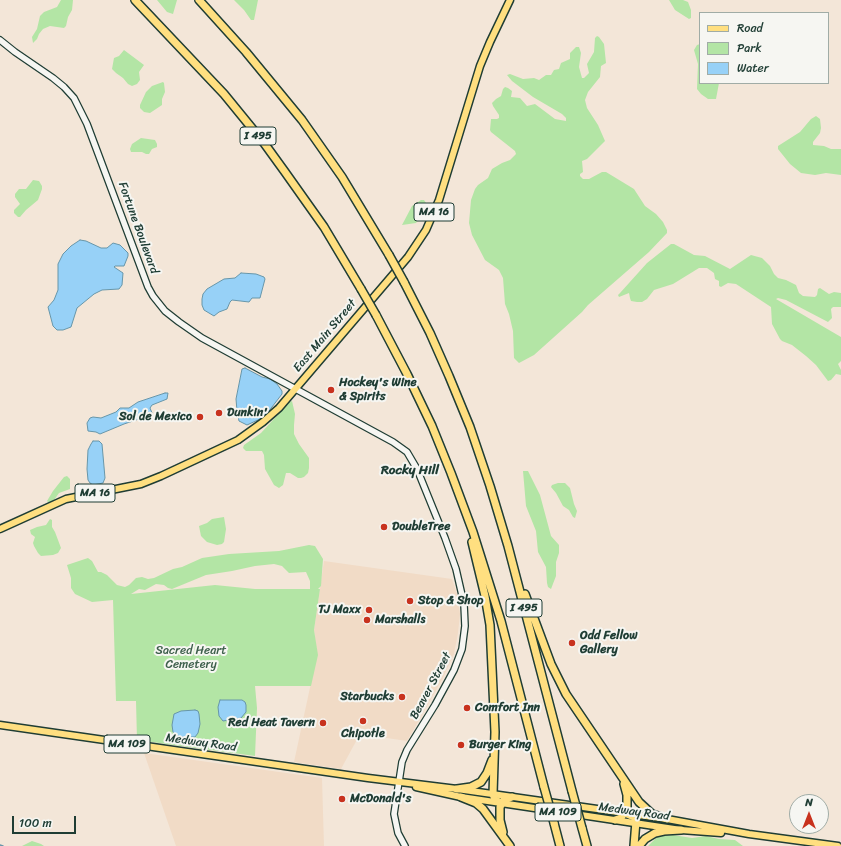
<!DOCTYPE html>
<html>
<head>
<meta charset="utf-8">
<style>
	body { margin:0 }
	#map { position:relative; width:841px; height:846px; overflow:hidden; background:#f3e6d8; font-family:Sriracha,sans-serif }
	canvas { display:block }
	.legend { position:absolute; left:699px; top:12px; width:130px; height:72px; box-sizing:border-box; background:#f6f6f2; border:1px solid #a0aca6; margin:0; padding:5px 7px; list-style:none; font-size:12px; color:#1f3d34 }
	.legend li { display:flex; align-items:center; gap:8px; height:20px }
	.legend b { width:20px; border:1px solid #a0aca6 }
	.north { position:absolute; left:789px; top:794px; width:40px; height:40px; box-sizing:border-box; background:#f6f6f2; border:1px solid #a0aca6; border-radius:50%; rotate:0deg; font-size:11px; font-weight:700; line-height:16px; text-align:center; color:#1f3d34 }
	.north::after { content:''; display:block; margin:auto; width:14px; height:18px; background:#c8321e; clip-path:polygon(50% 0,100% 100%,50% 72%,0 100%) }
	.scale { position:absolute; left:12px; top:816px; width:64px; height:18px; box-sizing:border-box; border:2px solid #1f3d34; border-top:0; padding-left:5px; font-size:12px; line-height:14px; white-space:nowrap; color:#1f3d34; -webkit-text-stroke:3px #f6f6f2; paint-order:stroke }
</style>
</head>
<body>
<div id="map">
<canvas width="841" height="846"></canvas>
<ul class="legend">
<li><b style="height:5px;background:#ffdf80"></b>Road</li>
<li><b style="height:11px;background:#b3e5a5"></b>Park</li>
<li><b style="height:11px;background:#97d1f7"></b>Water</li>
</ul>
<div class="north">N</div>
<div class="scale">100 m</div>
</div>
<script>
const ctx = document.querySelector('canvas').getContext('2d');
ctx.lineJoin = 'round';
function paint(path, color) { ctx.fillStyle = color; ctx.fill(path, 'evenodd'); }
const poly = rows => new Path2D(rows.map(r => 'M' + r).join(''));
function trace(path, color, width, dash) { ctx.strokeStyle = color; ctx.lineWidth = width; ctx.lineCap = dash ? 'butt' : 'round'; ctx.setLineDash(dash || []); ctx.stroke(path); }
function write(font, color, halo, rows, align = 'center') {
  ctx.font = font + ' Sriracha,sans-serif'; ctx.lineWidth = 4; ctx.setLineDash([]); ctx.textBaseline = 'middle'; ctx.strokeStyle = halo; ctx.fillStyle = color; for (const [text, x, y, turn = 0] of rows) {
    ctx.save(); ctx.translate(x, y); ctx.rotate((+turn || 0) * Math.PI / 180); ctx.textAlign = isNaN(turn) ? turn : align; if (halo) ctx.strokeText(text, 0, 0); ctx.fillText(text, 0, 0); ctx.restore();
  }
}
paint(poly([
	[324,561,452,579,457,594,460,614,458,633,454,654,442,680,407,741,360,734,341,769,294,762,317,655,314,630],
	[144,753,322,778,324,846,176,846]
]), '#f1dbc6');
paint(poly([
	[61,0,73,0,72,10,68,17,66,26,64,28,50,26,43,29,39,34,37,39,33,43,32,37,37,29,40,16,44,12,57,7],
	[157,0,177,0,173,14,167,12],
	[234,0,258,0,254,20,251,20,244,10],
	[669,0,683,0,688,2,691,10,691,18,689,19,675,10],
	[597,36,599,37,604,44,606,63,601,66,600,77,588,92,585,100,587,108,598,125,605,141,587,159,582,161,583,172,580,174,580,176,583,179,589,179,602,172,606,172,634,189,645,206,656,214,663,222,667,230,667,233,649,252,588,305,582,312,534,355,519,363,514,358,513,331,509,314,505,304,503,278,499,270,485,260,472,235,469,223,471,200,475,189,478,185,488,178,492,169,502,163,510,160,516,154,515,151,491,132,490,130,491,119,497,119,499,118,499,115,493,106,492,103,496,99,501,96,503,89,505,87,508,88,512,91,511,97,520,98,527,106,535,104,555,119,566,121,566,118,562,114,533,97,512,81,507,75,510,74,523,79,534,78,539,80,546,75,551,75,554,70,559,69,561,63,570,59,570,53,576,47,579,47,581,53,579,67,582,78,584,78,589,73,587,64,594,52,595,38],
	[700,44,700,83,719,83,716,99,708,99,701,94,697,89,698,64,694,50,697,45],
	[124,50,144,65,139,72,140,80,137,84,132,86,128,84,123,78,116,73,112,69,114,58,119,56],
	[163,82,164,83,165,92,162,99,162,105,150,113,144,112,140,108,140,105,146,92,152,86],
	[816,116,820,119,821,128,820,133,813,142,813,145,824,146,831,149,841,149,841,175,826,173,815,175,801,173,790,164,778,149,778,146,800,132,811,119],
	[141,138,155,140,157,144,157,147,152,149,149,154,146,154,142,152,131,152,130,149,132,144],
	[33,180,39,181,42,186,42,189,38,200,26,210,20,217,18,217,14,213,14,210,20,204,15,197,15,194,19,189,26,189],
	[421,200,424,200,426,203,429,216,428,218,421,216,416,223,402,225,412,206],
	[671,244,674,244,694,255,705,256,730,269,751,255,762,258,770,266,774,274,778,278,786,280,796,285,799,293,803,296,815,297,817,295,818,289,820,288,829,294,834,292,841,293,841,307,833,307,831,309,832,318,828,322,786,300,778,298,776,299,841,337,841,361,838,364,841,370,841,375,836,374,831,380,828,381,816,365,806,356,792,345,782,341,780,339,772,324,771,307,736,284,728,283,721,287,719,286,719,281,715,279,714,273,707,268,699,268,673,284,654,290,647,299,642,302,637,302,631,301,630,298,629,293,619,297,618,295,620,293,647,263],
	[292,401,295,414,294,425,294,434,299,444,309,458,309,468,308,473,304,477,301,478,298,478,290,473,286,473,283,485,279,488,274,485,265,469,264,455,262,451,246,451,243,448,244,445,261,433,283,409,286,404],
	[523,471,528,471,540,495,551,536,559,545,559,553,556,562,556,576,551,589,548,587,547,583,546,567,538,552,536,531,526,506],
	[67,476,70,479,70,489,59,493,52,503,49,503,47,501,53,491,64,477],
	[558,483,565,483,570,488,574,504,577,511,575,518,573,517,569,510,563,506,556,493,551,487,552,485],
	[224,517,226,529,224,542,222,544,217,545,207,542,201,536,199,526,207,523,212,519],
	[50,519,52,520,52,527,55,532,61,548,58,553,53,555,41,556,38,553,34,546,33,543,35,537,31,534,30,530,37,527,46,525],
	[309,545,315,546,323,559,321,586,318,589,320,589,314,630,318,655,311,686,255,686,257,708,255,756,137,740,136,701,116,701,113,600,92,602,75,594,71,588,71,578,67,565,88,558,92,561,98,572,101,572,107,575,117,585,125,587,129,585,136,578,142,577,148,579,154,578,173,569,182,567,202,558,229,554,279,551],
	[274,564,282,566,289,573,306,572,310,581,310,589,255,589,215,585,131,594,139,589,145,590,156,584,164,585,168,588,172,589,206,575,232,571,255,566],
	[673,835,692,838,706,836,719,839,735,840,743,846,648,846,657,837,662,836],
	[32,841,41,844,44,846,22,846]
]), '#b3e5a5');
const water = poly([
	[80,240,86,241,101,248,107,248,113,243,120,245,128,253,128,256,124,266,115,266,114,267,123,273,122,285,119,289,102,290,94,294,77,308,71,327,63,330,57,330,53,326,48,307,54,300,58,290,58,264,63,254,71,246,80,240],
	[241,273,256,274,264,277,265,279,260,298,252,298,249,302,232,300,230,302,227,309,219,312,214,316,204,310,202,305,202,299,203,294,207,289,224,279,235,278,241,273],
	[245,368,262,377,270,379,277,384,282,391,282,394,265,416,260,419,247,425,239,421,237,411,236,399,242,369,245,368],
	[165,393,168,393,167,399,152,405,150,408,152,413,151,415,124,424,100,434,96,432,88,431,87,423,90,418,93,417,101,418,116,412,120,408,129,408,138,402,165,393],
	[93,441,99,441,102,444,105,478,103,483,93,485,90,483,88,480,87,469,88,450,91,444,93,441],
	[220,700,242,700,245,702,246,705,246,712,241,718,223,721,219,716,218,707,220,700],
	[195,710,198,711,199,714,200,724,198,733,195,737,181,737,176,735,173,732,172,725,174,714,181,711,195,710]
]);
paint(water, '#97d1f7');
trace(water, '#6796a9', 1);
trace(poly([
	[0,845,3,846]
]), '#6796a9', 1.5);
const secondary = poly([
	[0,40,15,52,53,78,64,87,74,98,87,124,148,287,153,296,165,311,179,322,202,338,393,442,407,452,417,469,445,538,456,569,464,604,465,626,462,649,454,670,435,705,407,750,402,762,394,814,398,833,405,846]
]);
const primary = poly([
	[0,529,66,499,141,484,161,476,238,440,263,422,279,408,408,257,426,230,439,200,480,66,490,42,510,0],
	[0,725,368,778,457,789,667,819,749,834,838,846],
	[416,787,461,797,681,830,721,833]
]);
const highway = poly([
	[135,0,224,94,264,143,285,172,324,227,361,289],
	[199,0,246,52,302,120,342,177,389,255],
	[404,282,430,333,449,376,470,427,490,486,508,546,572,791],
	[376,315,407,374,432,426,451,473,473,532,501,621,544,787],
	[472,542,485,596,490,625,495,732,493,794,495,800,501,803],
	[525,594,551,664,566,694,639,802,652,814,667,819],
	[457,789,471,787,481,782,487,773,492,760],
	[461,797,476,803,483,809,510,846],
	[625,813,634,817,636,821,634,846],
	[615,820,621,818,627,807,627,795,624,784],
	[554,823,560,846],
	[582,828,587,846],
	[503,832,500,820,500,807,504,800,512,797],
	[639,846,645,839,655,833,664,831,681,830]
]);
trace(secondary, '#1f3d34', 8);
trace(primary, '#1f3d34', 9);
trace(highway, '#1f3d34', 10);
trace(secondary, '#f6f6f2', 5.5);
trace(primary, '#ffdf80', 6);
trace(highway, '#ffdf80', 7);
const highwayBridge = poly([
	[389,255,404,282],
	[361,289,376,315],
	[544,787,554,823],
	[572,791,582,828]
]);
trace(highwayBridge, '#1f3d34', 10, []);
trace(highwayBridge, '#ffdf80', 7);
for (const [x, y, r, color] of [
	[331,390,4,"#c8321e"],
	[219,413,4,"#c8321e"],
	[200,417,4,"#c8321e"],
	[384,527,4,"#c8321e"],
	[410,601,4,"#c8321e"],
	[369,610,4,"#c8321e"],
	[367,620,4,"#c8321e"],
	[572,643,4,"#c8321e"],
	[402,697,4,"#c8321e"],
	[467,708,4,"#c8321e"],
	[363,721,4,"#c8321e"],
	[323,723,4,"#c8321e"],
	[461,745,4,"#c8321e"],
	[342,799,4,"#c8321e"]
]) { const dot = new Path2D(); dot.arc(x, y, r, 0, 2 * Math.PI); ctx.fillStyle = color; ctx.fill(dot); trace(dot, '#f6f6f2', 1.5); }
for (const [x, y, w] of [
	[258,136,36],
	[434,212,40],
	[95,493,40],
	[524,608,36],
	[127,744,46],
	[558,812,46]
]) { const box = new Path2D(); box.roundRect(x - w / 2, y - 9, w, 18, 3); ctx.fillStyle = '#f6f6f2'; ctx.fill(box); trace(box, '#1f3d34', 1); }
write('bold 11px', '#1f3d34', null, [
	["I 495",258,136],
	["MA 16",434,212],
	["MA 16",95,493],
	["I 495",524,608],
	["MA 109",127,744],
	["MA 109",558,812]
]);
write('12px', '#1f3d34', '#f6f6f2', [
	["Fortune Boulevard",138,228,70],
	["East Main Street",325,336,-50],
	["Beaver Street",431,686,-62],
	["Medway Road",201,743,8],
	["Medway Road",634,812,8]
]);
write('bold 12px', '#1f3d34', '#f6f6f2', [
	["Hockey's Wine",339,383],
	["& Spirits",339,397],
	["Dunkin'",227,413],
	["Sol de Mexico",192,417,"right"],
	["DoubleTree",392,527],
	["Stop & Shop",418,601],
	["TJ Maxx",361,610,"right"],
	["Marshalls",375,620],
	["Odd Fellow",580,636],
	["Gallery",580,650],
	["Starbucks",394,697,"right"],
	["Comfort Inn",475,708],
	["Red Heat Tavern",315,723,"right"],
	["Chipotle",363,734,"center"],
	["Burger King",469,745],
	["McDonald's",350,799]
], 'left');
write('12px', '#3d5f4b', '#f6f6f2', [
	["Sacred Heart",191,651],
	["Cemetery",191,665]
]);
write('bold 13px', '#1f3d34', '#f6f6f2', [
	["Rocky Hill",410,471]
]);
</script>
</body>
</html>
